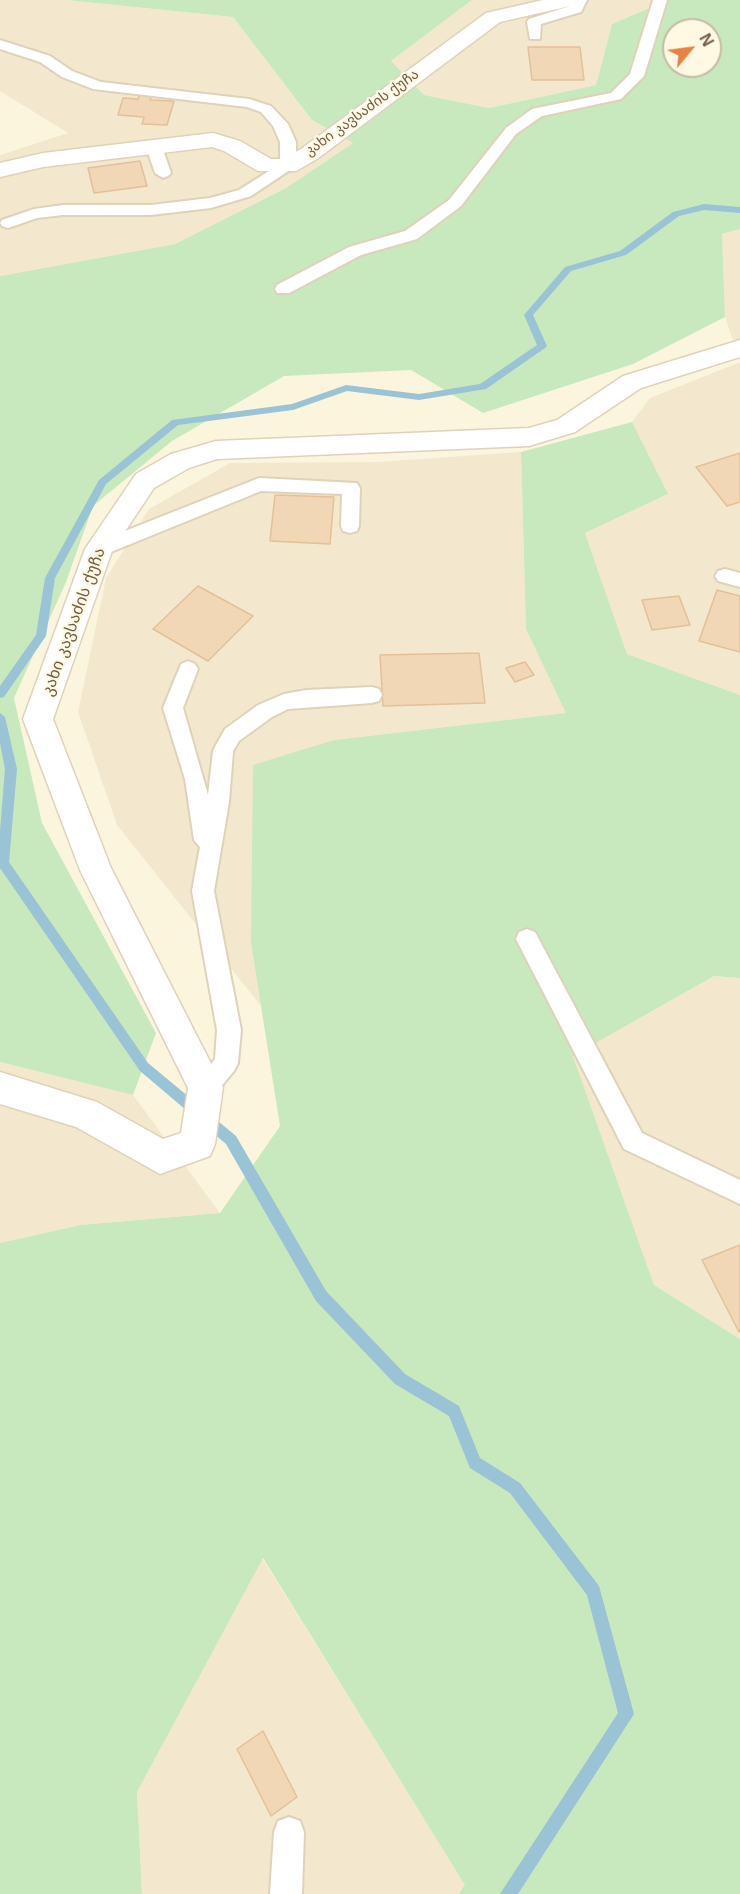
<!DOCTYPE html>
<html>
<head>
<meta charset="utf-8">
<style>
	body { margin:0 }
	#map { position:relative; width:740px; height:1894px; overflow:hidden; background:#fcf5de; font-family:Arial,sans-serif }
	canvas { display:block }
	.north { position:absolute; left:662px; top:18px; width:60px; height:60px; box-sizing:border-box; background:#fff9e4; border:2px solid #c6bba5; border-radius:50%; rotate:61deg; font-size:16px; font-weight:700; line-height:24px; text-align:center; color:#715d47 }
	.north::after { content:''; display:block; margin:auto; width:21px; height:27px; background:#e68243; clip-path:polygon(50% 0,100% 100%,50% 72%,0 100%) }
</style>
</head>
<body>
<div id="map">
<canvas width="740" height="1894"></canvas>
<div class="north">N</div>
</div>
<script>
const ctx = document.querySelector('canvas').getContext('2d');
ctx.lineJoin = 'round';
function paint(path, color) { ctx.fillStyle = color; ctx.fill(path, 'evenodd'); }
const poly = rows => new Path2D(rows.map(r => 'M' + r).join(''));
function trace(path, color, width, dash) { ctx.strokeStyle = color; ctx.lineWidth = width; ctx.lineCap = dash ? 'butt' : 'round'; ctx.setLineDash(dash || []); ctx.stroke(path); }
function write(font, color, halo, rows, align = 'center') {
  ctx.font = font + ' Arial,"Noto Sans Georgian",sans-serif'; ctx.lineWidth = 4.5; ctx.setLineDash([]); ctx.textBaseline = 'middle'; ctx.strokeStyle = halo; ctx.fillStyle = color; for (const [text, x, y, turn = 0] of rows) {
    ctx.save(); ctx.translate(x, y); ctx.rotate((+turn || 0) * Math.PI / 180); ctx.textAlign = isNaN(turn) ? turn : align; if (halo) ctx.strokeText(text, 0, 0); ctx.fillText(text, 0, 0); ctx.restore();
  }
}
paint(poly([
	[0,0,66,0,233,17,312,120,353,143,286,188,175,244,0,276,0,155,68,133,0,91],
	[472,0,668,0,612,24,596,85,489,108,424,95,391,61],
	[740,229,740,360,725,317,722,234],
	[740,362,740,695,627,654,585,533,668,494,632,422,650,398],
	[521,452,526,629,567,713,334,740,251,943,261,1006,117,825,78,712,106,578,149,509,230,463,378,462],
	[714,976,740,978,740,1339,654,1285,573,1056],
	[0,1062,133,1095,220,1213,80,1225,0,1243],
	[262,1558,466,1885,458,1894,142,1894,137,1792]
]), '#f3e8cd');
paint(poly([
	[66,0,472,0,391,61,424,95,489,108,596,85,612,24,668,0,740,0,740,229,722,234,725,317,633,364,483,413,411,370,284,376,172,441,93,506,66,582,14,698,42,823,156,1033,133,1095,0,1062,0,276,175,244,286,188,353,143,312,120,233,17],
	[674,30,710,30,710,66,674,66],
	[632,422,668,494,585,533,627,654,740,695,740,978,714,976,573,1056,654,1285,740,1339,740,1894,458,1894,465,1885,263,1558,137,1792,142,1894,0,1894,0,1243,80,1225,220,1213,280,1126,251,943,253,765,334,740,566,713,526,629,521,452]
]), '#c8e8be');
paint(poly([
	[704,204,740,207,740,213,704,210,679,216,626,255,571,271,533,315,547,346,545,348,486,389,419,400,347,391,293,410,178,425,106,484,55,578,46,636,4,697,0,698,0,686,36,635,45,578,99,480,172,420,292,404,346,385,419,394,480,384,537,345,524,315,565,267,620,251,673,212,704,204],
	[0,713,5,717,17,769,9,862,148,1063,236,1136,326,1291,405,1374,459,1406,480,1458,520,1483,599,1586,634,1714,518,1894,500,1894,618,1713,587,1595,510,1493,470,1468,449,1416,395,1384,316,1301,226,1144,140,1071,0,868,0,831,5,769,0,743,0,713]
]), '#9ac3d6');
const building = poly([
	[528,47,580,47,584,80,532,80,528,47],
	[140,94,152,95,150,100,174,101,167,125,142,124,144,117,118,115,123,98,138,99,140,94],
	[140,161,147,186,94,193,88,168,140,161],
	[740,453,740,502,727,506,696,467,740,453],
	[275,495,334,497,330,544,270,541,275,495],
	[198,586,253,616,208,661,153,629,198,586],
	[717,590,740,596,740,652,699,641,717,590],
	[679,596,690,625,652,630,642,600,679,596],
	[479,653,485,703,383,706,380,655,479,653],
	[525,662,534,675,515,682,506,668,525,662],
	[740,1245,740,1331,739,1332,702,1260,740,1245],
	[263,1731,297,1797,271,1816,237,1749,263,1731]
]);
paint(building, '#f1d7b6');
trace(building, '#e3c097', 1.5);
const service = poly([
	[573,0,587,0,581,12,541,24,540,39,530,39,527,22,529,19,570,6,573,0],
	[653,0,667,0,644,76,621,99,542,116,516,134,461,206,417,239,361,255,289,293,277,293,275,289,277,285,349,247,405,231,449,200,506,128,532,109,611,93,630,74,653,0],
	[0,40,50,56,72,71,101,82,249,99,271,106,288,124,296,142,296,166,251,196,211,208,151,215,63,215,37,218,8,228,2,226,0,223,2,220,34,209,63,205,151,205,210,198,239,190,280,164,280,142,273,126,261,112,247,107,93,89,62,77,40,62,0,49,0,40],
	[154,142,162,147,171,173,168,176,163,178,155,173,146,147,154,142],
	[259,478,357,483,360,488,359,526,357,531,350,533,343,531,341,526,342,494,261,491,106,554,99,556,92,554,90,549,92,544,259,478],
	[725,569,740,573,740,587,718,581,715,576,718,571,725,569],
	[188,661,195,664,198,669,183,708,208,795,213,751,216,745,225,729,258,705,284,694,306,690,372,687,379,689,382,695,379,701,372,703,288,709,272,717,239,741,233,751,229,802,214,891,241,1030,238,1063,234,1071,214,1095,206,1098,198,1095,194,1087,215,1059,217,1030,192,891,200,847,194,840,185,779,163,708,181,664,188,661],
	[527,929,535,932,642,1133,740,1180,740,1204,624,1149,516,939,519,932,527,929],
	[289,1817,300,1821,304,1832,302,1894,270,1894,274,1832,278,1821,289,1817]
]);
const minor = poly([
	[543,0,582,0,579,4,500,22,317,159,296,171,258,171,224,151,212,147,43,167,0,177,0,163,43,153,213,133,240,141,271,159,283,159,301,149,486,13,543,0],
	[740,340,740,357,641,388,575,432,529,446,217,459,189,468,154,488,112,551,53,719,111,868,223,1087,215,1144,210,1156,160,1174,76,1127,0,1104,0,1072,97,1102,163,1139,181,1133,188,1088,80,870,23,719,85,549,136,474,171,454,216,441,529,428,557,420,623,376,740,340]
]);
trace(service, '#dfd2bb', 4);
trace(minor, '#dfd2bb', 3);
paint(service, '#fff');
paint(minor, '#fff');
write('14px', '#715d47', '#fff9e4', [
	["კახი კავსაძის ქუჩა",362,113,-36]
]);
write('16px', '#715d47', '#fff9e4', [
	["კახი კავსაძის ქუჩა",74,622,-70]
]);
</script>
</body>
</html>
